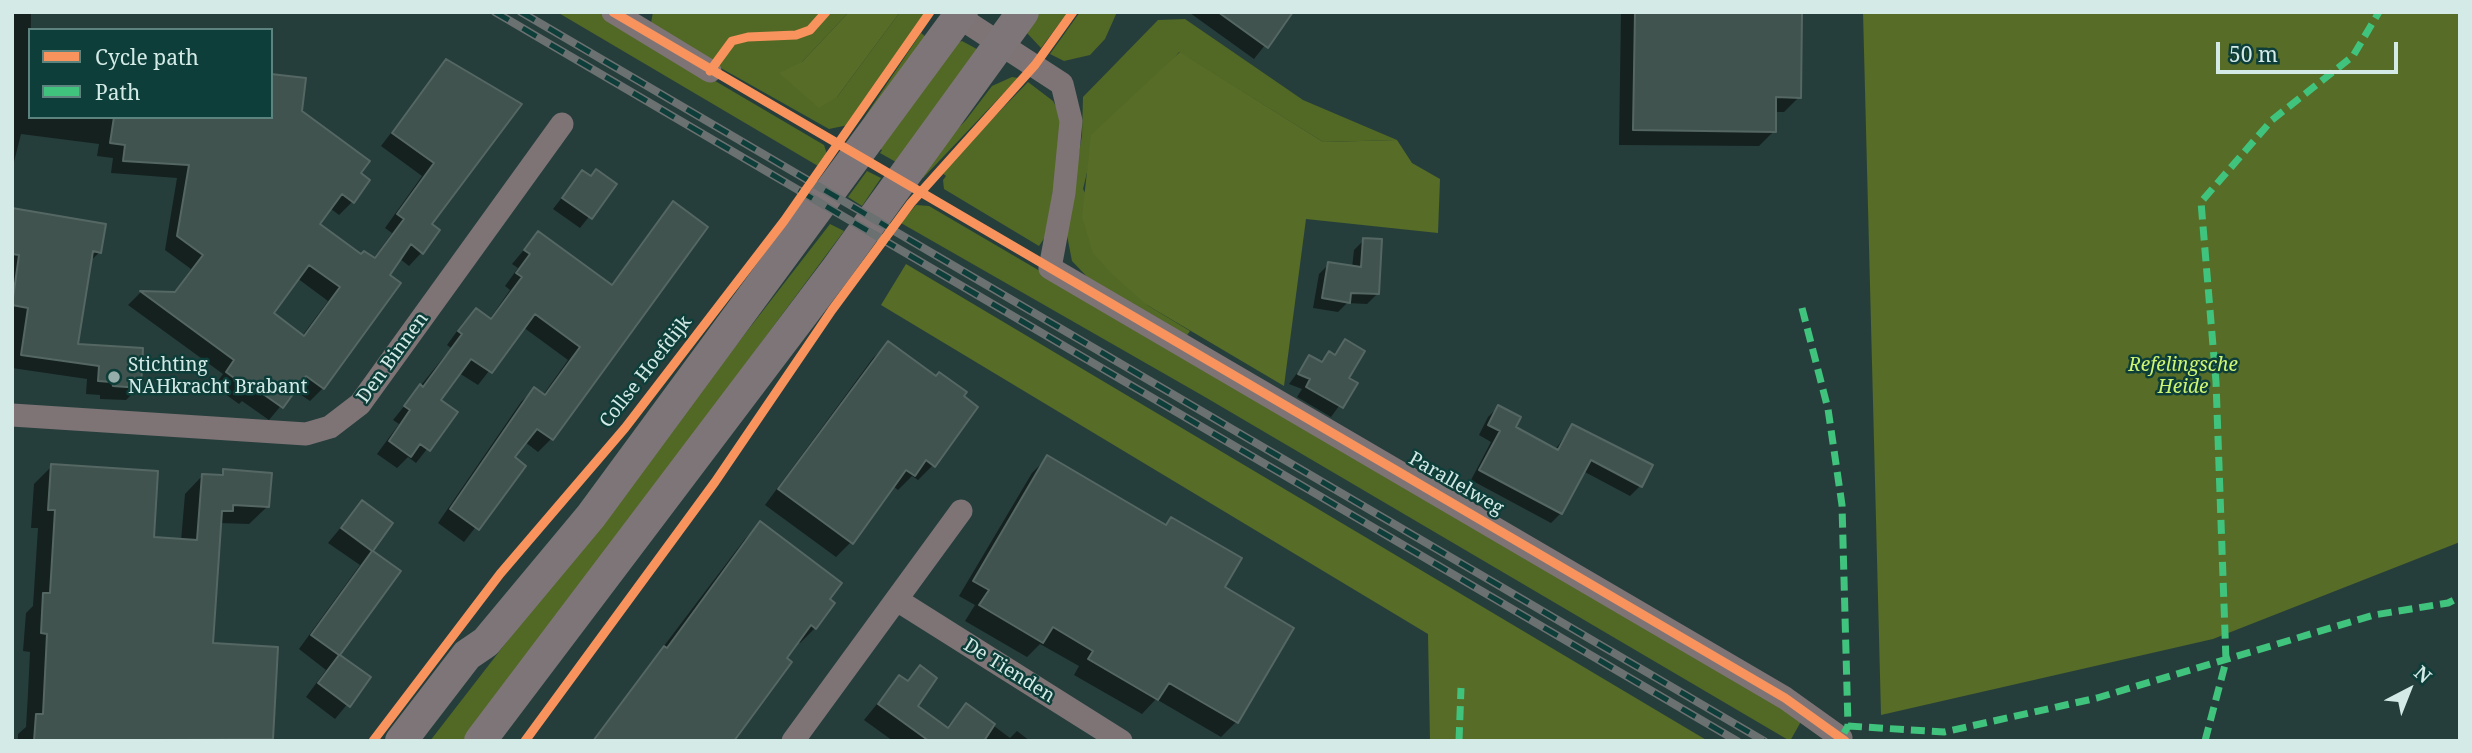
<!DOCTYPE html>
<html>
<head>
<meta charset="utf-8">
<style>
	body { margin:0 }
	#map { position:relative; width:2472px; height:753px; overflow:hidden; background:#263e3b; font-family:"Noto Serif",serif }
	canvas { display:block }
	.frame { position:absolute; inset:0; border:14px solid #d3eae6; pointer-events:none }
	.legend { position:absolute; left:28px; top:28px; width:245px; height:91px; box-sizing:border-box; background:#0e3e39; border:2px solid #5d837e; margin:0; padding:9px 12px; list-style:none; font-size:21px; color:#d3eae6 }
	.legend li { display:flex; align-items:center; gap:14px; height:35px }
	.legend b { width:35px; border:2px solid #5d837e }
	.north { position:absolute; left:2374px; top:655px; width:70px; height:70px; -webkit-text-stroke:5px #0e3e39; paint-order:stroke; rotate:42deg; font-size:19px; font-weight:700; line-height:28px; text-align:center; color:#d3eae6 }
	.north::after { content:''; display:block; margin:auto; width:24px; height:32px; background:#d3eae6; clip-path:polygon(50% 0,100% 100%,50% 72%,0 100%) }
	.scale { position:absolute; left:2216px; top:42px; width:182px; height:32px; box-sizing:border-box; border:4px solid #d3eae6; border-top:0; padding-left:9px; font-size:21px; line-height:24px; white-space:nowrap; color:#d3eae6; -webkit-text-stroke:5px #0e3e39; paint-order:stroke }
</style>
</head>
<body>
<div id="map">
<canvas width="2472" height="753"></canvas>
<div class="frame"></div>
<ul class="legend">
<li><b style="height:9px;background:#f8935d"></b>Cycle path</li>
<li><b style="height:9px;background:#40c37c"></b>Path</li>
</ul>
<div class="north">N</div>
<div class="scale">50 m</div>
</div>
<script>
const ctx = document.querySelector('canvas').getContext('2d');
ctx.lineJoin = 'round';
function paint(path, color) { ctx.fillStyle = color; ctx.fill(path, 'evenodd'); }
const poly = rows => new Path2D(rows.map(r => 'M' + r).join(''));
function trace(path, color, width, dash) { ctx.strokeStyle = color; ctx.lineWidth = width; ctx.lineCap = dash ? 'butt' : 'round'; ctx.setLineDash(dash || []); ctx.stroke(path); }
function write(font, color, halo, rows, align = 'center') {
  ctx.font = font + ' "Noto Serif",serif'; ctx.lineWidth = 5; ctx.setLineDash([]); ctx.textBaseline = 'middle'; ctx.strokeStyle = halo; ctx.fillStyle = color; for (const [text, x, y, turn = 0] of rows) {
    ctx.save(); ctx.translate(x, y); ctx.rotate((+turn || 0) * Math.PI / 180); ctx.textAlign = isNaN(turn) ? turn : align; if (halo) ctx.strokeText(text, 0, 0); ctx.fillText(text, 0, 0); ctx.restore();
  }
}
paint(poly([
	[557,12,598,12,824,145,827,154,818,166],
	[653,12,849,12,802,62,837,97,900,12,925,12,848,125,829,129,719,67,651,23],
	[1033,12,1068,12,1041,48,1027,33],
	[1080,12,1117,12,1105,39,1090,55,1064,61,1050,54],
	[1185,19,1303,100,1397,140,1323,142,1179,52,1088,168,1083,189,1147,305,1190,331,1185,338,1093,283,1072,261,1066,230,1082,135,1083,97,1158,20],
	[921,33,931,41,864,118],
	[962,41,986,54,903,166,880,153,882,150,874,144,952,44],
	[1012,77,1018,78,923,178,915,173,966,120,992,86],
	[1028,82,1053,101,1065,123,1045,237,1039,246,944,189,943,180,946,176,941,172],
	[867,171,881,178,862,206,848,197],
	[916,205,929,206,1803,718,1790,741,1205,397,901,223],
	[830,224,844,231,466,741,430,741]
]), '#526825');
paint(poly([
	[849,12,900,12,837,97,819,108,779,73,802,62],
	[1863,12,2460,12,2460,542,2213,639,1881,715],
	[1180,52,1323,142,1397,140,1412,163,1440,179,1438,233,1306,219,1284,386,1147,305,1113,275,1093,253,1082,217,1091,135],
	[906,264,1414,566,1708,741,1430,741,1428,634,881,305]
]), '#566c27');
paint(poly([
	[12,12,31,12,30,117,271,117,300,112,359,174,352,202,339,215,330,208,317,225,361,256,373,259,392,233,385,228,422,176,381,146,446,61,430,224,422,252,409,266,399,258,323,388,310,401,294,390,269,420,242,401,239,404,214,386,223,374,128,305,141,292,173,294,191,269,165,250,177,178,111,173,113,158,97,156,99,144,21,134,12,170],
	[297,278,328,301,302,336,271,313],
	[1291,12,1254,59,1190,13,1190,12],
	[1621,12,1800,12,1799,97,1784,112,1774,112,1774,131,1759,146,1619,145],
	[582,172,590,178,615,184,580,228,553,209],
	[673,203,706,227,551,439,538,452,525,442,512,458,523,466,464,542,438,523,521,402,534,389,543,395,568,360,523,327,478,385,459,373,439,400,456,412,416,463,408,457,397,468,377,454,399,424,393,420,451,348,447,345,463,323,476,310,489,320,510,290,505,286,518,268,512,264,538,233,610,286],
	[12,210,100,252,89,262,76,345,139,387,126,400,100,399,100,395,86,394,87,379,12,368],
	[1364,240,1377,294,1367,304,1347,303,1338,312,1313,308,1319,274,1329,264,1352,268,1354,250],
	[1345,341,1347,379,1355,384,1331,417,1297,397,1302,389,1289,384,1309,357,1319,362,1329,353,1333,355],
	[888,343,961,396,933,465,918,480,912,476,898,490,893,486,851,542,836,557,765,505,873,358],
	[1498,407,1514,428,1555,450,1572,426,1640,486,1630,496,1583,471,1561,513,1551,523,1471,480,1491,442,1479,435,1488,417],
	[1048,457,1164,526,1172,519,1223,587,1292,629,1236,722,1221,737,1156,699,1142,714,1074,675,1079,666,1040,644,1027,657,965,621,975,605,959,596,1032,473],
	[52,466,152,539,181,541,185,494,203,475,218,477,224,471,268,506,249,524,219,523,211,645,270,741,18,741,18,734,26,727,28,693,30,652,23,651,26,613,33,606,38,528,31,528,34,484],
	[362,502,391,523,371,551,399,572,338,655,369,678,335,719,306,697,326,670,299,649,360,565,328,543],
	[760,524,827,600,815,628,800,643,797,641,732,741,592,741,745,539],
	[920,667,915,706,945,729,966,705,1010,738,1017,731,1030,741,893,741,864,720,899,677,906,682]
]), '#0007');
const building = poly([
	[1218,12,1293,12,1268,48,1218,12],
	[1635,12,1802,12,1801,98,1776,97,1776,132,1633,130,1635,12],
	[446,59,522,104,432,224,440,230,423,254,411,244,390,275,401,283,324,389,306,376,283,408,256,389,253,392,226,372,234,360,140,291,175,292,203,255,177,236,189,165,123,161,125,145,110,143,114,117,271,117,271,74,306,78,302,111,370,161,361,173,370,180,354,203,342,194,320,224,361,254,364,251,375,258,404,219,397,214,434,163,392,133,446,59],
	[309,265,340,287,304,336,274,313,309,265],
	[596,169,617,184,592,219,562,198,582,170,591,176,596,169],
	[673,201,708,227,553,440,537,429,515,457,526,466,479,530,450,509,534,387,545,395,580,347,535,314,492,373,471,359,441,400,458,412,430,451,420,444,411,457,389,441,410,410,404,406,420,384,423,387,462,334,458,331,476,308,491,319,522,277,516,273,530,254,524,250,538,231,612,285,673,201],
	[12,208,106,224,101,253,93,251,78,344,143,348,141,388,113,386,112,382,98,381,99,366,21,355,28,308,12,305,19,255,12,254,12,208],
	[1363,238,1382,239,1379,294,1351,293,1350,303,1322,298,1328,262,1361,267,1363,238],
	[1345,339,1365,351,1349,378,1358,383,1343,408,1306,387,1310,379,1298,374,1309,355,1322,362,1329,351,1335,355,1345,339],
	[888,341,936,376,939,372,967,392,964,396,978,407,935,467,926,460,915,476,906,470,853,544,778,489,888,341],
	[1498,405,1521,417,1516,427,1558,450,1572,424,1653,465,1642,487,1591,460,1562,514,1479,470,1500,431,1488,425,1498,405],
	[1047,455,1166,525,1171,517,1242,558,1225,587,1294,628,1238,723,1169,683,1158,700,1088,659,1093,651,1053,627,1043,643,979,605,989,590,973,581,1047,455],
	[51,464,158,471,154,537,197,540,202,474,223,475,223,469,272,473,269,507,233,505,233,511,222,511,213,643,278,647,273,739,34,741,36,714,43,714,47,634,41,633,43,593,50,593,55,510,48,510,51,464],
	[362,500,393,523,373,551,401,571,340,655,371,677,350,707,318,683,339,655,311,635,372,551,341,528,362,500],
	[760,521,842,583,830,599,835,603,816,629,811,625,787,658,792,662,734,741,593,741,664,646,667,648,760,521],
	[920,665,937,678,918,706,948,728,966,703,995,724,984,741,929,741,878,704,899,675,908,681,920,665]
]);
paint(building, '#41534f');
trace(building, '#556763', 2);
trace(poly([
	[613,12,710,71],
	[959,17,1062,84,1071,121,1064,193,1050,268,1785,698,1841,738],
	[12,415,306,434,330,427,360,404,562,124],
	[897,600,1121,741],
	[793,741,961,511]
]), '#7e7476', 23);
trace(poly([
	[401,741,467,655,486,642,591,516,962,12],
	[480,741,836,270,1023,12]
]), '#7d7577', 32);
const rail = poly([
	[495,12,1737,741],
	[521,12,1764,741]
]);
trace(rail, '#6b7171', 8);
trace(rail, '#0e3e39', 5, [16]);
trace(poly([
	[1802,308,1828,409,1842,505,1848,726,1844,733],
	[1848,726,1944,732,2097,698,2374,615,2448,603,2460,597],
	[1459,741,1461,688],
	[2205,741,2226,661,2216,382,2201,202,2272,120,2353,56,2379,12]
]), '#40c37c', 7, [14, 7]);
trace(poly([
	[613,12,1785,698,1845,741],
	[710,71,732,41,748,37,796,35,810,30,826,12],
	[373,741,500,574,625,428,784,221,930,12],
	[525,741,715,482,832,310,911,203,1035,65,1073,12]
]), '#f8935d', 9);
for (const [x, y, r, color] of [
	[114,377,7,"#96aeaa"]
]) { const dot = new Path2D(); dot.arc(x, y, r, 0, 2 * Math.PI); ctx.fillStyle = color; ctx.fill(dot); trace(dot, '#0e3e39', 2.5); }
write('19px', '#d3eae6', '#0e3e39', [
	["Den Binnen",393,358,-54],
	["Collse Hoefdijk",646,372,-52],
	["Parallelweg",1456,484,30],
	["De Tienden",1009,671,32]
]);
write('19px', '#d3eae6', '#0e3e39', [
	["Stichting",128,366],
	["NAHkracht Brabant",128,388]
], 'left');
write('italic 19px', '#cff672', '#0e3e39', [
	["Refelingsche",2183,366],
	["Heide",2183,388]
]);
</script>
</body>
</html>
